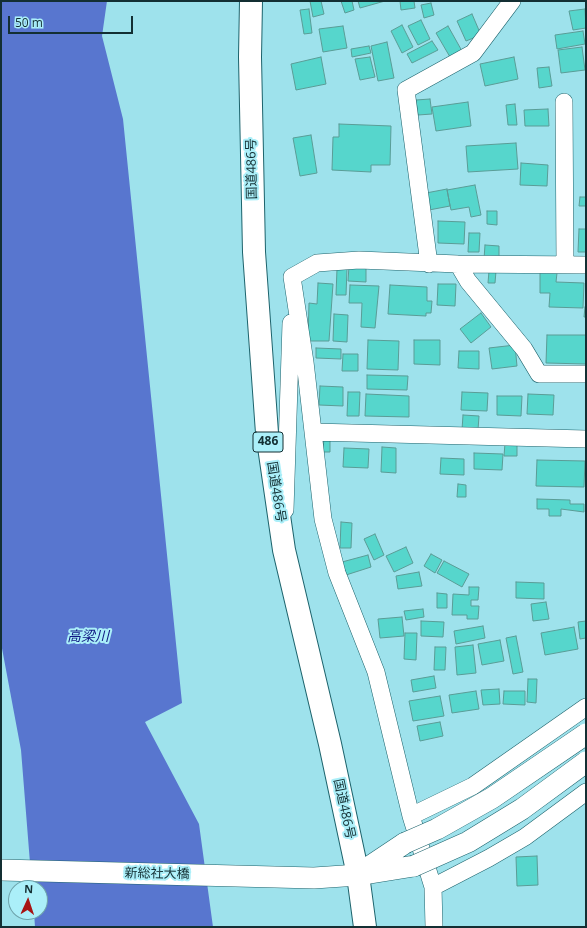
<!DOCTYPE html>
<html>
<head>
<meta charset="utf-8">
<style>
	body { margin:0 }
	#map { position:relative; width:587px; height:928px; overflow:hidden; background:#9ee2ec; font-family:"Open Sans",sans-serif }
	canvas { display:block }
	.frame { position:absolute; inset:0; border:2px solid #132f33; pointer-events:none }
	.north { position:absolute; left:8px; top:880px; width:40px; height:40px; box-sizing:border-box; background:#abeff9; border:1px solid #6ea2aa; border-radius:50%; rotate:3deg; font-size:11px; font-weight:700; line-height:16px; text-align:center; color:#132f33 }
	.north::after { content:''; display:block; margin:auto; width:14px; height:18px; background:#a71313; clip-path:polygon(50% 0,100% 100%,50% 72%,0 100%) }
	.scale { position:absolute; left:8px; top:16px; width:125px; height:18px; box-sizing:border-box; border:2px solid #132f33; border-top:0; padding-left:5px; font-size:12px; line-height:14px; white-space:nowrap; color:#132f33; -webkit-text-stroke:3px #abeff9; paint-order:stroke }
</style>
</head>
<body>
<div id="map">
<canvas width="587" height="928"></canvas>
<div class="frame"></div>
<div class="north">N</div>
<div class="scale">50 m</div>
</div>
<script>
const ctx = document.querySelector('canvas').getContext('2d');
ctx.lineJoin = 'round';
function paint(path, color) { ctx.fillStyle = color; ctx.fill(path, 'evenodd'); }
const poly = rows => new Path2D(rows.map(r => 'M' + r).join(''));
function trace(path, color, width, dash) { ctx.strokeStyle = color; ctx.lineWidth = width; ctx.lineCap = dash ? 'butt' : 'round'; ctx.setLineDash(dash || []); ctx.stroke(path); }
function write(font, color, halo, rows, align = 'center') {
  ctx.font = font + ' "Open Sans","Noto Sans JP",sans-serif'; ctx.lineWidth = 4; ctx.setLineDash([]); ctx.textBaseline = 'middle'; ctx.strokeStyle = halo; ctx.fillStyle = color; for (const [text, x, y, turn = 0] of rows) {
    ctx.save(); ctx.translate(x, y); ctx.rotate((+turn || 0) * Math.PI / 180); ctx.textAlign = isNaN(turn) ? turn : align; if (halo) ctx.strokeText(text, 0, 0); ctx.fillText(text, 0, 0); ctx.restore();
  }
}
paint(poly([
	[1,1,107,1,102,36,123,119,182,703,145,722,199,824,213,927,35,927,34,912,40,912,40,888,32,888,21,750,1,643]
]), '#5876cf');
const building = poly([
	[310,1,321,1,324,14,313,17,310,1],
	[341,1,352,1,354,10,345,13,341,1],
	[358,1,385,1,360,8,358,1],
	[400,1,414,1,415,8,401,10,400,1],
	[431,3,434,15,424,18,421,5,431,3],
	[309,9,312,33,304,34,300,10,309,9],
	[585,9,586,28,573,30,569,11,585,9],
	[472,14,481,35,466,41,457,21,472,14],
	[421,20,430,39,418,45,408,26,421,20],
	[402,25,413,47,402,53,391,31,402,25],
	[343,26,347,48,323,52,319,29,343,26],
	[448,26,462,51,450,57,436,33,448,26],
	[583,31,585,44,557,49,555,35,583,31],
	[432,41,438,50,412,63,407,54,432,41],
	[387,42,394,78,378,81,371,46,387,42],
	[369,46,371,53,352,57,351,49,369,46],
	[582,47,585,70,561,73,558,50,582,47],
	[321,57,326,84,296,90,291,64,321,57],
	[370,57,375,77,360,80,355,59,370,57],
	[514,57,518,79,485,86,480,64,514,57],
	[549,67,552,86,539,88,537,68,549,67],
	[430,99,432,114,418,115,416,100,430,99],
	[468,102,471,126,436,131,432,107,468,102],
	[515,104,517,125,508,125,506,105,515,104],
	[548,109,549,126,525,126,524,110,548,109],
	[339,124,391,126,390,165,371,165,371,172,332,170,333,137,339,137,339,124],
	[311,135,317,173,300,176,293,138,311,135],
	[516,143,518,169,468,172,466,146,516,143],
	[521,163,548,165,547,186,520,185,521,163],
	[475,185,481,215,471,217,469,207,451,210,447,190,475,185],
	[447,189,450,206,429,210,426,193,447,189],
	[580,197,586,197,586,206,579,206,580,197],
	[487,211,497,211,497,225,487,224,487,211],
	[438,221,465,222,464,244,438,243,438,221],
	[579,229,586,229,586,252,578,252,579,229],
	[469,233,480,233,479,252,468,252,469,233],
	[485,245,499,246,499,260,484,259,485,245],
	[349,266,366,267,366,282,348,281,349,266],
	[337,269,347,269,346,295,336,295,337,269],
	[489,271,496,271,495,283,488,283,489,271],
	[540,272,557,273,556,282,584,283,583,308,549,307,550,293,540,293,540,272],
	[318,283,333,284,329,341,308,341,309,303,317,304,318,283],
	[438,284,456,284,455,306,437,305,438,284],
	[350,285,379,286,375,328,361,327,362,303,349,303,350,285],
	[390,285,427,287,427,301,432,301,431,313,426,313,426,316,388,314,390,285],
	[585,307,586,307,586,317,584,317,585,307],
	[481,313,491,327,471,343,460,329,481,313],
	[334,314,348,315,347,342,333,341,334,314],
	[547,335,586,335,586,364,546,363,547,335],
	[368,340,399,341,398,370,367,369,368,340],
	[414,340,440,340,440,365,414,364,414,340],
	[515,345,517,366,492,369,489,348,515,345],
	[316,348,341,349,341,359,316,358,316,348],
	[459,351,479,351,479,369,458,368,459,351],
	[343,354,358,354,358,371,342,371,343,354],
	[367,375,408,376,407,390,367,389,367,375],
	[320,386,343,387,343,406,319,405,320,386],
	[348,392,360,392,359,416,347,416,348,392],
	[462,392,488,393,487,411,461,410,462,392],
	[366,394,409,396,409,417,365,416,366,394],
	[528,394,554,395,553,415,527,414,528,394],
	[497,396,522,396,521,416,497,415,497,396],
	[463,415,479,416,478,430,462,430,463,415],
	[324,437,330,437,330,452,323,452,324,437],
	[505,443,517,444,517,456,504,456,505,443],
	[382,447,396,448,396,473,381,472,382,447],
	[344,448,369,449,368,468,343,467,344,448],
	[474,453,503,454,502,470,474,469,474,453],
	[441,458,464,459,464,475,440,474,441,458],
	[537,460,585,461,584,487,536,486,537,460],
	[458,484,466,485,466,497,457,497,458,484],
	[537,499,570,500,570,504,584,504,584,512,561,509,561,516,549,516,549,509,537,509,537,499],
	[341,522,352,523,351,548,340,548,341,522],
	[375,534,384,555,374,560,364,539,375,534],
	[406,547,413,563,394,572,386,556,406,547],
	[431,554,442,560,435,573,424,566,431,554],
	[368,555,371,567,346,575,342,562,368,555],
	[444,561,469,574,462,587,437,573,444,561],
	[419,572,422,586,398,589,396,576,419,572],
	[516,582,544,583,544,599,516,598,516,582],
	[469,587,479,587,478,600,471,600,471,606,479,606,478,619,467,619,467,615,452,615,453,594,469,595,469,587],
	[437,593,447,594,447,608,437,608,437,593],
	[546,602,549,619,533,621,531,604,546,602],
	[423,609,424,617,406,620,404,611,423,609],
	[402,617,404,636,380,638,378,619,402,617],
	[421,621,444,622,443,637,421,636,421,621],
	[586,621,586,638,580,639,578,622,586,621],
	[483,626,485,638,456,644,454,631,483,626],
	[574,627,578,649,545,655,541,633,574,627],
	[405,633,417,633,416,660,404,659,405,633],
	[516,636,523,672,513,674,506,638,516,636],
	[500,640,504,661,482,665,478,644,500,640],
	[473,645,476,673,457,675,455,647,473,645],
	[435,647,446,647,445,670,434,670,435,647],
	[434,676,436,688,413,692,411,680,434,676],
	[528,679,537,679,536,703,527,702,528,679],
	[499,689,500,704,483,705,481,690,499,689],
	[476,691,479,709,452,713,449,695,476,691],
	[504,691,525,691,525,705,503,704,504,691],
	[440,696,444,716,413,721,409,701,440,696],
	[440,722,443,736,420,741,417,726,440,722],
	[537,856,538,885,517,886,516,857,537,856]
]);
paint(building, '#56d6cc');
trace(building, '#5a9c96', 1);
const minor = poly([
	[564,102,565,265],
	[429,264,406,90,473,53,512,1],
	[458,264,468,281,524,349,539,374,586,374],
	[292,277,305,362,323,519,337,573,376,672,411,816,433,887,434,927],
	[292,277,317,263,359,260,458,264,586,265],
	[313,432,586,439],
	[285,510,291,323],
	[411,816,473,786,586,707],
	[433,887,489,858,525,837,586,792]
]);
const tertiary = poly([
	[1,870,314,878,358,875,414,866],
	[363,871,405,843]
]);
const trunk = poly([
	[251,1,250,57,254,252,267,433,284,550,330,744,358,875,365,927]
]);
trace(minor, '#1d636c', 18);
trace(tertiary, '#1d636c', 22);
trace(trunk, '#1d636c', 24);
trace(minor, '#fff', 17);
trace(tertiary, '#fff', 21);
trace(trunk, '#fff', 22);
const tertiaryBridge = poly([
	[405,843,437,829,492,798,586,734],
	[414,866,468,842,522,809,586,762]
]);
trace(tertiaryBridge, '#1d636c', 22, []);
trace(tertiaryBridge, '#fff', 21);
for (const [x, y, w] of [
	[268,442,30]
]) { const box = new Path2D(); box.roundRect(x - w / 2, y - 10, w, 20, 3); ctx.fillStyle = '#abeff9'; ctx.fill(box); trace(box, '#132f33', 1); }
write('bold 12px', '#132f33', null, [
	["486",268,442]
]);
write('13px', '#132f33', '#abeff9', [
	["国道486号",252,169,-91],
	["国道486号",276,492,81],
	["国道486号",344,809,78],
	["新総社大橋",157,874,1]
]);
write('italic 14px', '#0f1681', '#abeff9', [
	["高梁川",88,637]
]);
</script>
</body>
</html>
